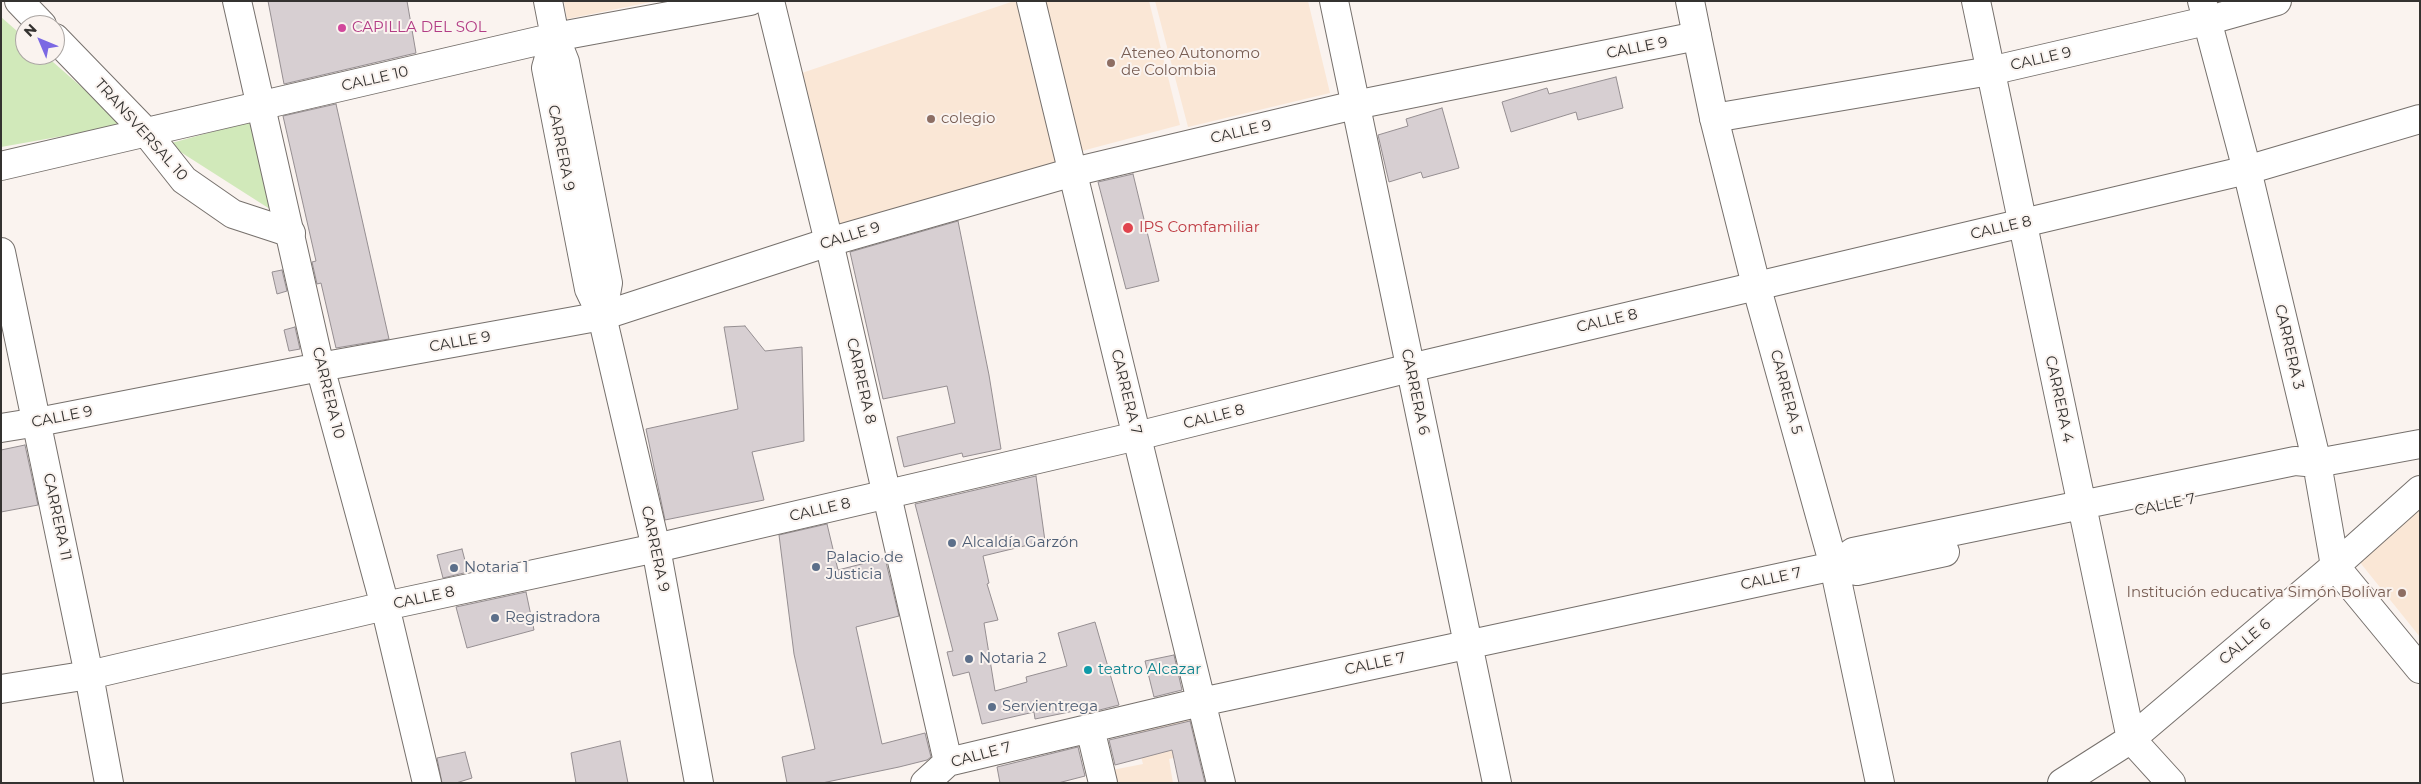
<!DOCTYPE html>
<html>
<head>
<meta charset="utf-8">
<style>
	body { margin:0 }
	#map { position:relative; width:2421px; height:784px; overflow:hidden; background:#faf3ef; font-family:Montserrat,sans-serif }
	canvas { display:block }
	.frame { position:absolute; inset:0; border:2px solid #343230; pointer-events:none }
	.north { position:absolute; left:15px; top:15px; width:50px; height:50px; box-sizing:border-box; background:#faf3ef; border:1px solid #aba6a3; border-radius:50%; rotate:315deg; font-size:14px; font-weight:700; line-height:20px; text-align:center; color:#343230 }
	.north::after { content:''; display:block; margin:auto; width:18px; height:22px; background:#7b68e3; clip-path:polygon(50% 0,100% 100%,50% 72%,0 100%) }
</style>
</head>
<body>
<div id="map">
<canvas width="2421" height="784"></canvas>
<div class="frame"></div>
<div class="north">N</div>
</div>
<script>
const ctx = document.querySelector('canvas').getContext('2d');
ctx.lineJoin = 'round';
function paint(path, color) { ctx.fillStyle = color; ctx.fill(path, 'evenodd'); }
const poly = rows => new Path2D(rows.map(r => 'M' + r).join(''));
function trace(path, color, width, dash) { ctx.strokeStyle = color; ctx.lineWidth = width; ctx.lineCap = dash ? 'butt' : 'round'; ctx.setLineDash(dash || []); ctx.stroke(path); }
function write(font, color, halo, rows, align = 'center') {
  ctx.font = font + ' Montserrat,sans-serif'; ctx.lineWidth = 4; ctx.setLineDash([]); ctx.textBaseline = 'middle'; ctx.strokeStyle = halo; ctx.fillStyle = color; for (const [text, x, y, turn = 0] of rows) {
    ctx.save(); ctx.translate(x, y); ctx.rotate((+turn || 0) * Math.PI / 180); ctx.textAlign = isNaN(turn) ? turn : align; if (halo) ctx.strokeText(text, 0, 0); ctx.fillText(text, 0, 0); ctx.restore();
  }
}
paint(poly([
	[564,1,656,1,567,19],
	[1014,1,1025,1,1067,162,833,230,796,75],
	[1044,1,1149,1,1180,125,1078,152],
	[1155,1,1308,1,1330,93,1188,127],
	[2420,490,2420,637,2350,550],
	[1191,710,1201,751,1169,759,1173,783,1115,783,1112,770,1143,764,1133,725]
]), '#fae7d6');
paint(poly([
	[1,17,25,38,25,55,45,55,125,125,1,147],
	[255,120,273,211,168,144]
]), '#d1e9ba');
const building = poly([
	[268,1,407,1,416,53,284,84,268,1],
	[1616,77,1623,108,1578,120,1576,112,1511,132,1502,102,1547,88,1549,94,1616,77],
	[336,104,389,339,336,348,321,283,317,284,312,262,316,261,283,116,336,104],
	[1442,108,1459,168,1423,178,1421,172,1389,182,1378,135,1408,126,1406,119,1442,108],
	[1133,174,1159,281,1126,289,1098,182,1133,174],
	[958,221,989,375,1001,449,963,457,962,453,904,467,897,437,955,423,947,386,883,399,850,252,958,221],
	[282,270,287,291,277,294,272,272,282,270],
	[745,326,765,351,802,347,804,441,752,452,764,500,665,520,646,429,738,409,724,327,745,326],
	[295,327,300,349,289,351,284,330,295,327],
	[25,445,38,505,1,512,1,450,25,445],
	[1036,476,1045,541,983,556,989,583,987,584,998,620,984,623,995,691,1027,682,1026,677,1067,666,1058,633,1095,622,1119,705,1080,715,1079,710,1035,719,1034,712,982,724,969,672,953,676,947,652,953,651,915,504,1036,476],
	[827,524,838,570,885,558,899,616,856,627,882,744,925,733,931,757,927,760,899,767,822,783,787,783,782,757,815,749,794,654,779,535,827,524],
	[462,549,468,572,443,578,437,555,462,549],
	[526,592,534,630,467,648,456,607,526,592],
	[1174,655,1182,690,1154,697,1145,661,1174,655],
	[1190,721,1205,783,1179,783,1172,750,1115,765,1109,740,1190,721],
	[620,741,628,783,576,783,571,753,620,741],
	[1078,747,1085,776,1058,783,1000,783,997,767,1078,747],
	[465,752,472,778,456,783,442,783,437,758,465,752]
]);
paint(building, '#d7cfd2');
trace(building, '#958e91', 1);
const minor = poly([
	[19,1,42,25],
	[548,1,555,37,565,62,608,283,602,316],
	[770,1,829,242,948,762],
	[1031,1,1221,783],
	[1334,1,1497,783],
	[1690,1,1697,36],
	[1976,1,2131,739,2171,783],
	[2202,1,2247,170,2317,463,2335,566,2420,669],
	[555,37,546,68,589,289,602,316,656,548,699,783],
	[55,38,146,132,184,180,233,214,291,233],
	[1714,118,1756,285,1834,566,1880,783],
	[1,166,555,37,750,1],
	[1,428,38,422],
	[1834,566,1857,571,1945,552],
	[1,689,89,675],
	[1090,728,1103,783],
	[925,783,948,762,1201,702,1834,566,1853,552,2295,461,2317,463,2420,444],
	[2062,783,2131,739,2335,566,2420,490]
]);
const major = poly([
	[237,1,320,367,385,606,427,783],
	[1,252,89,675,109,783],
	[38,422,320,367,602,316,829,242,1073,172,1355,105,1697,36,1714,118,1990,71,2206,21,2277,1],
	[89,675,385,606,656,548,1137,436,1410,368,2247,170,2420,119]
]);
trace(minor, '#76706c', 30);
trace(major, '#76706c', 30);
trace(minor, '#fff', 28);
trace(major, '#fff', 28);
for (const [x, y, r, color] of [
	[342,28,5,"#d1479c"],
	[1111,63,5,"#8d6e63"],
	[931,119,5,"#8d6e63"],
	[1128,228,6,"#e0444e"],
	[952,543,5,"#5c6f8a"],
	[816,567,5,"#5c6f8a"],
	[454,568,5,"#5c6f8a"],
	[2402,593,5,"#8d6e63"],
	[495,618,5,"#5c6f8a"],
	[969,659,5,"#5c6f8a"],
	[1088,670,5,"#0f9aa8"],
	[992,707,5,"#5c6f8a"]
]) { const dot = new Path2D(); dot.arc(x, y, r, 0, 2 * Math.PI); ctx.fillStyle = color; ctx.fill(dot); trace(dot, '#faf3ef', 2); }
write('15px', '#b23c85', '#faf3ef', [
	["CAPILLA DEL SOL",352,28]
], 'left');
write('15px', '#343230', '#faf3ef', [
	["CALLE 9",1637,48,-11],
	["CALLE 9",2041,59,-13],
	["CALLE 10",375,79,-13],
	["TRANSVERSAL 10",141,130,48],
	["CALLE 9",1241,132,-13],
	["CARRERA 9",561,148,79],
	["CALLE 8",2001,228,-13],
	["CALLE 9",850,236,-17],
	["CALLE 8",1607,321,-13],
	["CALLE 9",460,342,-10],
	["CARRERA 3",2289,347,77],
	["CARRERA 8",861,381,77],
	["CARRERA 7",1126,392,76],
	["CARRERA 6",1415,392,78],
	["CARRERA 5",1786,392,75],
	["CARRERA 10",328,393,76],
	["CARRERA 4",2059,399,78],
	["CALLE 9",62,417,-11],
	["CALLE 8",1214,417,-14],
	["CALLE 7",2165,505,-12],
	["CALLE 8",820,510,-13],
	["CARRERA 11",57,517,78],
	["CARRERA 9",655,549,78],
	["CALLE 7",1771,579,-12],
	["CALLE 8",424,598,-12],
	["CALLE 6",2245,642,-40],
	["CALLE 7",1375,664,-12],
	["CALLE 7",981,755,-15]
]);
write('15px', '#785e54', '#faf3ef', [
	["Ateneo Autonomo",1121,54],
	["de Colombia",1121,71],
	["colegio",941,119],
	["Institución educativa Simón Bolívar",2392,593,"right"]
], 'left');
write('15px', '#be3a42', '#faf3ef', [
	["IPS Comfamiliar",1139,228]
], 'left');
write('15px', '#4e5e75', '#faf3ef', [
	["Alcaldía Garzón",962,543],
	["Palacio de",826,558],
	["Justicia",826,575],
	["Notaria 1",464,568],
	["Registradora",505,618],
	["Notaria 2",979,659],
	["Servientrega",1002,707]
], 'left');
write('15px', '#0d838f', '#faf3ef', [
	["teatro Alcazar",1098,670]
], 'left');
</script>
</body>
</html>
